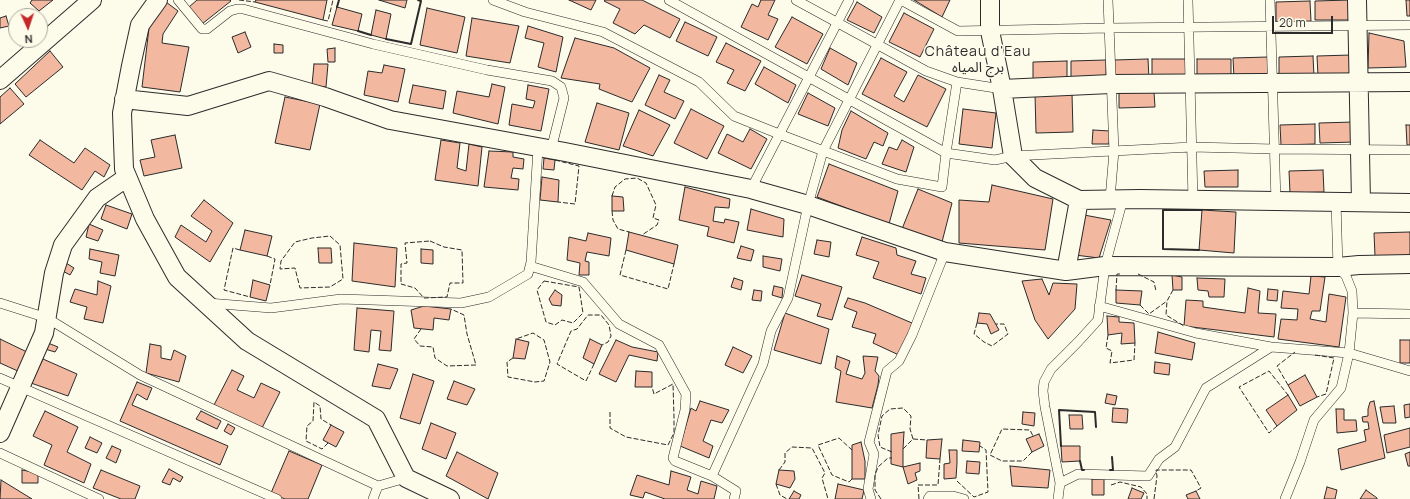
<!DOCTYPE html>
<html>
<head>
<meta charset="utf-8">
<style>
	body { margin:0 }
	#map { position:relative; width:1410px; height:499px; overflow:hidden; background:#fdfbea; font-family:Manrope,sans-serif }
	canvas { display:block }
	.north { position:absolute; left:8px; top:8px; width:40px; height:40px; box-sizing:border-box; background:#fdfbea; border:1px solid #a9a89e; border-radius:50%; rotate:177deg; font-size:11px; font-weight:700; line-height:16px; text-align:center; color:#2b2b2b }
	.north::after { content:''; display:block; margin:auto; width:14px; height:18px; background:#c62828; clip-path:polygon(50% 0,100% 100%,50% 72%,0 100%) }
	.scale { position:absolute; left:1272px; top:16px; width:61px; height:18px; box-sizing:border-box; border:2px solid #2b2b2b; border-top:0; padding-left:5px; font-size:12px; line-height:14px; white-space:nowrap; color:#2b2b2b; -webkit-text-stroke:3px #fdfbea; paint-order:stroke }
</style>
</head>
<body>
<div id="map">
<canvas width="1410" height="499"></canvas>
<div class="north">N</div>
<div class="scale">20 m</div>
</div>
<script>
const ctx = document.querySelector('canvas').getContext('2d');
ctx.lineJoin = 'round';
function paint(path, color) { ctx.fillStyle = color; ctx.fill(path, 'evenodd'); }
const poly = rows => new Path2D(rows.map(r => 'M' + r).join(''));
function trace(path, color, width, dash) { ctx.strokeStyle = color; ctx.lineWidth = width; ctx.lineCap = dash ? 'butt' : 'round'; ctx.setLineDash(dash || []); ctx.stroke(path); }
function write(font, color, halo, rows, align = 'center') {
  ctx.font = font + ' Manrope,"Noto Sans Arabic",sans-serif'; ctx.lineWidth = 3; ctx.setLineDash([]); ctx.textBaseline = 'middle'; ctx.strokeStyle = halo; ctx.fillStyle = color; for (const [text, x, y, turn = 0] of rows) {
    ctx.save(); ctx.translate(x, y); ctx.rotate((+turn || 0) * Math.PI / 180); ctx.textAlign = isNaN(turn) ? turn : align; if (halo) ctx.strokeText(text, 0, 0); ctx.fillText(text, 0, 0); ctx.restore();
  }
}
const building = poly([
	[32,0,53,0,39,11,30,3,32,0],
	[197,0,230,0,231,1,202,24,189,7,197,0],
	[256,0,327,0,323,20,255,2,256,0],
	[379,0,407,0,405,8,379,0],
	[569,0,596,0,591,10,569,0],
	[605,0,642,0,680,19,670,38,644,25,635,34,613,23,620,9,604,1,605,0],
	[761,0,775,0,768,15,778,19,768,40,741,27,752,4,758,7,761,0],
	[914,0,950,0,942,17,914,0],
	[1350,0,1350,20,1315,20,1315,1,1350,0],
	[1406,0,1410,0,1410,16,1407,16,1406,0],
	[1310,1,1311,21,1276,22,1276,2,1310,1],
	[166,2,178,11,163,34,162,43,189,47,180,92,142,87,149,28,166,2],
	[857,2,882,17,874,33,847,20,857,2],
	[337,7,362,14,358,31,332,25,337,7],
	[427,8,465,17,457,53,420,45,427,8],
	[376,10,391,14,386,39,371,35,376,10],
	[904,13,934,29,920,57,889,42,904,13],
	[6,16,9,26,0,28,0,18,6,16],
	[792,17,823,34,807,64,775,47,792,17],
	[472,18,519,26,510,63,466,56,472,18],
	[685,22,717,37,708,56,676,41,685,22],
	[528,26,563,37,556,72,538,67,544,43,525,38,528,26],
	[245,32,251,47,238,53,232,37,245,32],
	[1369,33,1404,41,1406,67,1368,68,1369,33],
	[575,38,614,48,650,68,632,102,599,89,600,84,561,78,575,38],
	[726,43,761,61,745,91,727,83,734,70,716,62,726,43],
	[274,44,283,45,283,53,274,53,274,44],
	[335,48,335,62,328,62,327,49,335,48],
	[830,48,857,63,848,85,821,69,830,48],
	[50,51,63,67,26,97,15,84,50,51],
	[1351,55,1352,75,1318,76,1317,56,1351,55],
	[1313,56,1314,76,1279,77,1279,57,1313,56],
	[1268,57,1268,77,1234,78,1233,58,1268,57],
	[881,58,907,72,894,96,904,102,918,75,946,89,927,127,862,94,881,58],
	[1148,59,1149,79,1114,80,1114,60,1148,59],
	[1152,59,1187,59,1187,78,1152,79,1152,59],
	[1197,59,1231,59,1231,78,1197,79,1197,59],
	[1106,60,1106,80,1071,80,1071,61,1106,60],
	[1067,61,1067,81,1033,82,1033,62,1067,61],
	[314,64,328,64,326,87,312,85,314,64],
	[384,65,405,69,398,102,364,95,368,71,382,73,384,65],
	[764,67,796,85,788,103,755,84,764,67],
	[659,75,670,80,664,92,684,101,675,119,645,105,659,75],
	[492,84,505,87,498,124,453,113,457,91,489,97,492,84],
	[413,85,446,91,443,109,409,103,413,85],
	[528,85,549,89,541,131,509,125,512,104,533,108,535,101,526,99,528,85],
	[10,88,24,104,0,124,0,97,10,88],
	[1154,92,1155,107,1119,108,1119,93,1154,92],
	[808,93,835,108,828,126,798,114,808,93],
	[1072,93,1073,132,1036,133,1035,94,1072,93],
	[285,97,320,104,310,150,275,143,285,97],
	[597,103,629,113,619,150,585,142,597,103],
	[691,109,724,126,707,159,674,143,691,109],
	[963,109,996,113,992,148,959,144,963,109],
	[639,110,670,125,653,156,623,146,639,110],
	[851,111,888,133,883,146,874,142,866,159,838,148,842,130,851,111],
	[1354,122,1354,142,1320,143,1319,123,1354,122],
	[1315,124,1315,144,1281,145,1280,125,1315,124],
	[1406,125,1410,125,1410,145,1407,145,1406,125],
	[750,129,767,139,751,169,718,153,727,134,743,142,750,129],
	[1093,130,1110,131,1109,144,1092,144,1093,130],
	[175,135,182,168,144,176,140,160,155,157,151,140,175,135],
	[40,140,74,163,85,148,110,165,104,177,95,171,82,190,29,155,40,140],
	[441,140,460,143,457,168,466,171,469,144,482,147,478,186,435,180,441,140],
	[902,140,914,147,906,172,882,164,889,147,897,150,902,140],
	[489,151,513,152,513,157,524,159,523,169,513,168,511,178,519,179,518,190,484,187,489,151],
	[544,158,555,160,554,170,543,169,544,158],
	[829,164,898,191,889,224,817,197,829,164],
	[1238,170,1238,187,1205,187,1204,171,1238,170],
	[1323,170,1324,192,1290,193,1289,171,1323,170],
	[542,177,559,180,558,202,540,200,542,177],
	[992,185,1053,199,1045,250,959,243,959,200,989,202,992,185],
	[685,187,730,199,729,208,715,207,713,221,724,223,725,219,739,222,734,243,707,236,709,227,679,220,685,187],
	[918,189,952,203,942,242,902,229,918,189],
	[612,196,623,197,624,211,612,211,612,196],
	[204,200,233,223,210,262,175,237,181,225,206,242,212,231,191,216,204,200],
	[106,205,132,214,127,229,101,219,106,205],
	[751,209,784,219,783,237,747,230,751,209],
	[1202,210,1236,212,1234,253,1199,250,1202,210],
	[1084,215,1111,220,1099,258,1075,255,1084,215],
	[89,224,103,230,98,241,86,237,89,224],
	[245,230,272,236,267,256,240,250,245,230],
	[629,232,678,245,674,264,626,250,629,232],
	[1410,232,1410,256,1375,256,1374,233,1410,232],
	[588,233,611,238,609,256,587,252,585,261,589,262,589,275,579,275,580,263,567,260,569,237,586,241,588,233],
	[862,237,896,248,897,255,916,261,911,274,926,278,921,294,873,278,879,262,856,255,862,237],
	[817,240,831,242,829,257,814,254,817,240],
	[354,243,397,248,395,287,352,281,354,243],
	[741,246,754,250,751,261,737,258,741,246],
	[318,248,331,248,332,263,319,263,318,248],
	[90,249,119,255,115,276,100,273,102,262,89,259,90,249],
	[421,249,433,250,433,264,421,263,421,249],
	[763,256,782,259,780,271,763,267,763,256],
	[66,263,74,268,70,275,61,270,66,263],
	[802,275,842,287,832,320,817,316,821,304,795,296,802,275],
	[1172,275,1182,277,1182,290,1173,290,1172,275],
	[1311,276,1325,277,1320,311,1312,311,1310,319,1326,322,1329,294,1346,297,1339,347,1278,339,1281,319,1297,320,1298,309,1281,308,1283,291,1309,294,1311,276],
	[734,278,743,281,741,290,731,287,734,278],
	[1197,278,1225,279,1224,297,1209,297,1208,291,1198,290,1197,278],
	[1042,279,1049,295,1053,283,1077,284,1075,309,1048,339,1035,320,1022,281,1042,279],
	[253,280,270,285,266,301,250,297,253,280],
	[98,281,111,286,103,323,84,319,87,307,70,302,75,289,97,295,98,281],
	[774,286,783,288,782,298,772,295,774,286],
	[1248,288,1260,291,1258,313,1276,314,1274,337,1184,326,1186,300,1203,301,1203,307,1245,313,1248,288],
	[1268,289,1278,290,1277,301,1267,300,1268,289],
	[555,290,562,295,561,306,552,305,549,299,555,290],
	[754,290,762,291,761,301,752,300,754,290],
	[1116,290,1142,291,1140,305,1116,303,1116,290],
	[848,298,865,303,912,323,901,356,873,343,876,334,852,327,857,312,844,307,848,298],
	[424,306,451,309,449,320,434,318,433,330,414,328,411,310,424,306],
	[357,308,394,311,391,351,379,350,381,331,371,330,369,352,354,350,357,308],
	[785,313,829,329,821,364,774,350,785,313],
	[979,313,990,314,999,330,991,334,987,324,977,323,979,313],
	[1107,316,1119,317,1119,322,1134,323,1135,343,1121,344,1122,333,1108,335,1107,316],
	[1158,332,1195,343,1192,360,1155,353,1158,332],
	[0,339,27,352,20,372,0,363,0,339],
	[516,339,529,342,525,359,513,358,516,339],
	[590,339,602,345,594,364,583,358,590,339],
	[616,340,632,347,658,352,657,361,629,355,616,382,599,374,616,340],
	[1400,340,1410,340,1410,363,1400,363,1400,340],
	[48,343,58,347,55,352,45,349,48,343],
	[150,344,161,346,161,358,171,360,174,350,186,356,179,382,146,373,150,344],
	[733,347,752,356,743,373,725,365,733,347],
	[837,356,850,361,846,374,862,379,865,373,863,356,878,357,875,371,879,376,878,385,872,408,836,402,841,371,835,368,837,356],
	[43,359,77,374,68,396,31,383,43,359],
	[1155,362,1170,364,1169,375,1154,373,1155,362],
	[378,364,398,369,390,389,372,386,378,364],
	[232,370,244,376,237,390,254,398,261,383,280,392,262,428,214,405,232,370],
	[636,371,652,372,652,387,635,387,636,371],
	[413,374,434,381,420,424,400,418,413,374],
	[1305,375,1317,397,1300,406,1288,385,1305,375],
	[454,381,475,389,467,405,447,399,454,381],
	[137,382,152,388,147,400,137,394,132,405,228,446,220,465,120,421,137,382],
	[1107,394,1117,396,1115,405,1105,403,1107,394],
	[1288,395,1297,410,1277,426,1266,410,1288,395],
	[700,401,729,410,722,423,711,420,703,441,713,446,709,458,680,446,691,408,696,411,700,401],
	[1374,401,1385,458,1341,470,1338,449,1366,441,1364,430,1369,429,1368,422,1363,422,1362,417,1368,416,1368,409,1370,402,1374,401],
	[1410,404,1410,417,1405,418,1404,405,1410,404],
	[1394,406,1396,423,1383,423,1380,407,1394,406],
	[1113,408,1128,409,1127,423,1112,422,1113,408],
	[1336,409,1344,409,1344,420,1356,420,1357,431,1337,433,1336,409],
	[45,411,78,427,67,452,91,464,84,483,44,465,52,445,33,436,45,411],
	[201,411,221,421,217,429,196,419,201,411],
	[1023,412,1035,413,1034,426,1022,424,1023,412],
	[1069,415,1082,415,1083,429,1070,429,1069,415],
	[431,423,456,433,446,459,422,449,431,423],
	[228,424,235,428,231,435,224,431,228,424],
	[331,425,344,432,336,447,323,440,331,425],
	[1410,428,1410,447,1387,453,1384,435,1410,428],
	[904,432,903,449,903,467,891,464,891,434,904,432],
	[1039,434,1044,446,1032,452,1026,439,1039,434],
	[90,437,102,443,97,453,85,448,90,437],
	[942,439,940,459,926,458,927,440,942,439],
	[963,440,980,442,979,452,962,451,963,440],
	[861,442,865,461,865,479,852,479,852,445,861,442],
	[112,446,121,450,116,463,106,458,112,446],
	[1061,446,1080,446,1080,461,1062,462,1061,446],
	[949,450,957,450,957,463,956,478,944,479,944,464,950,463,949,450],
	[289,451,322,465,308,499,285,499,271,493,289,451],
	[457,452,498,473,488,499,446,476,457,452],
	[1410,452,1410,466,1408,466,1405,454,1410,452],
	[967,461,980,462,979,474,966,473,967,461],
	[920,463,920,471,915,473,917,480,908,484,903,467,920,463],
	[1010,466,1050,470,1048,488,1012,486,1010,466],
	[169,469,183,477,180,482,173,478,170,485,162,482,169,469],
	[22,470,38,473,38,483,22,483,22,470],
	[101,470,140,486,135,499,121,499,93,488,101,470],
	[779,470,794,471,795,479,790,488,776,484,779,470],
	[671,471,691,477,687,490,698,494,701,481,717,486,714,499,665,499,645,492,643,498,630,495,637,475,669,485,671,471],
	[1092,479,1104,479,1104,495,1092,495,1092,479],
	[1,480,32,499,0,499,1,480],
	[838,484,864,490,862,499,835,499,838,484],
	[1327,487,1337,490,1335,499,1324,499,1327,487],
	[1132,488,1144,493,1141,499,1128,499,1132,488],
	[1366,490,1377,498,1377,499,1360,499,1366,490],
	[794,491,801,495,799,499,789,499,794,491],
	[1196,491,1200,499,1188,499,1186,495,1196,491]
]);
paint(building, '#f2b8a0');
trace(building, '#2b2b2b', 1);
const lane = poly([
	[178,0,202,29,207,29,230,11,237,9,243,9,373,44,487,70,552,81,561,87,564,98,551,150],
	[493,0,525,12,603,32,699,82,734,116,779,134,897,179,942,187,946,153,957,82],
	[669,0,946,153,995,160,1013,156,1192,147,1275,149,1410,150],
	[796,0,926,71,957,82,1002,89],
	[901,0,958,31,1109,28,1410,25],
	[1108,0,1114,151,1110,199],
	[1188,0,1193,200],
	[1270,0,1276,202],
	[751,189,849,0],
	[530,266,583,282,619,324,659,345,686,394,685,410,673,458,675,461,712,476],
	[0,303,47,318,140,375,378,486,406,478],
	[208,303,271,308,341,299,461,303,489,297,528,274,531,262,538,148],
	[1099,306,1196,333,1271,347],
	[1353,313,1410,314],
	[0,378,277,499],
	[0,453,99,499],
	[1060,483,1078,474,1148,476,1159,459,1175,447,1206,388,1271,347,1349,353,1410,371],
	[373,499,378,486],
	[734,499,736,491,712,476,763,364,771,331,788,298,808,205,823,151,900,0],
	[871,499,868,489,874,454,869,442,887,371,899,361,912,335,945,252],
	[928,499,930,496,953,496,964,499],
	[1058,499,1060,483,1045,407,1043,391,1044,382,1051,369,1078,342,1098,320,1105,266,1123,199],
	[1285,499,1300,462,1314,420,1341,388,1349,353,1353,313,1352,291,1346,276,1338,267,1336,202]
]);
const street = poly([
	[158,0,140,25,131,66,122,113,124,169,145,219,177,277,247,341,376,419,406,478,450,499],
	[990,0,990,31,1002,89,1013,156,1035,178,1079,200,1066,271],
	[1357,0,1361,202],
	[0,80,92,0],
	[1002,89,1111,84,1410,82],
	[124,99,188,106,269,81,325,97,390,120,565,152,751,189,808,205,945,252,1066,271,1105,266,1338,267,1359,265,1410,264],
	[1079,200,1140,199,1410,203],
	[0,433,44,333,54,273,63,245,97,198,126,178]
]);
trace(lane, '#2b2b2b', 10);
trace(street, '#2b2b2b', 20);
trace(lane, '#fdfbea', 9);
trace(street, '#fdfbea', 18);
trace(poly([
	[239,0,255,2],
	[323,20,328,21,333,0],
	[555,160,579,166,575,204,558,202],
	[612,196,615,187,625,179,637,178,646,183,656,205,653,218,659,220,657,225,642,235],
	[612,211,613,220,618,229,629,232],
	[330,236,340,245,343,279,330,287,300,288,295,268,280,269,281,261,295,242,312,238,330,236],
	[430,241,444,247,462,250,463,283,450,283,447,297,424,298,415,288,401,284,401,264,407,263,405,243,430,241],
	[240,250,233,248,224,290,250,297],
	[626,250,620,275,668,289,674,264],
	[267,256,275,259,270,285],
	[1138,274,1154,282,1156,291],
	[544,281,579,287,583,313,573,323,562,320,555,325,546,322,537,290,544,281],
	[1116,290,1117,274,1120,274],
	[1173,290,1167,301,1166,315,1184,326],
	[1140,305,1149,314,1167,301],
	[977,323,974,334,984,342,992,346,1008,334,1004,324,996,324],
	[421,329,414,339,420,346,433,347,435,358,447,366,476,365,467,334,464,315,451,309],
	[1108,335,1106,348,1112,351,1110,363,1134,360,1135,343],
	[1315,355,1334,358,1326,394,1317,397],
	[513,358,507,362,508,377,535,382,544,381,550,362,544,340,533,333,516,339],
	[594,364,586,381,557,364,571,331,577,329,588,315,601,315,609,325,611,336,608,342,602,345],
	[1288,385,1277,366,1295,352],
	[610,412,610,428,626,437,668,445,674,433,674,417,673,384,654,394,652,387],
	[1277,426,1269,433,1239,387,1269,371,1288,395],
	[913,439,927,440],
	[328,443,322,449,306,441,307,426,313,421,314,402,320,406,321,419,331,425],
	[892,452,880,447,878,435,882,416,890,409,903,408,911,416,910,429,913,439,903,449],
	[1032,452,1023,461,1002,461,990,455,1002,429,1030,430,1033,436],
	[779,470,785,462,785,453,792,447,812,448,825,473,822,478,828,499],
	[852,479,849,482,832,475,818,445,839,438,852,450],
	[957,481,974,497,988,492,986,450,980,446],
	[776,484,780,495,787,499],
	[1111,485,1120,482,1141,487,1147,494,1147,499],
	[881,499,875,490,875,475,878,467,888,458,892,458],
	[919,499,918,485,938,485,940,459],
	[1154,499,1157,476,1156,470,1191,470,1201,488,1196,491]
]), '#2b2b2b', 1, [5, 2]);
trace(poly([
	[337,7,339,0],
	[358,31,371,35],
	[386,39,411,44,421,1,418,0],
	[1199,250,1163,249,1163,210,1202,210],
	[1061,446,1059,410,1095,412,1096,427],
	[1080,461,1082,470,1084,470],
	[1110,470,1113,470,1112,457]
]), '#2b2b2b', 2);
ctx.letterSpacing = '1px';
write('14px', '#2b2b2b', '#fdfbea', [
	["Château d'Eau",978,52],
	["برج المياه",978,68]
]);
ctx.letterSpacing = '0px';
</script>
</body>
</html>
